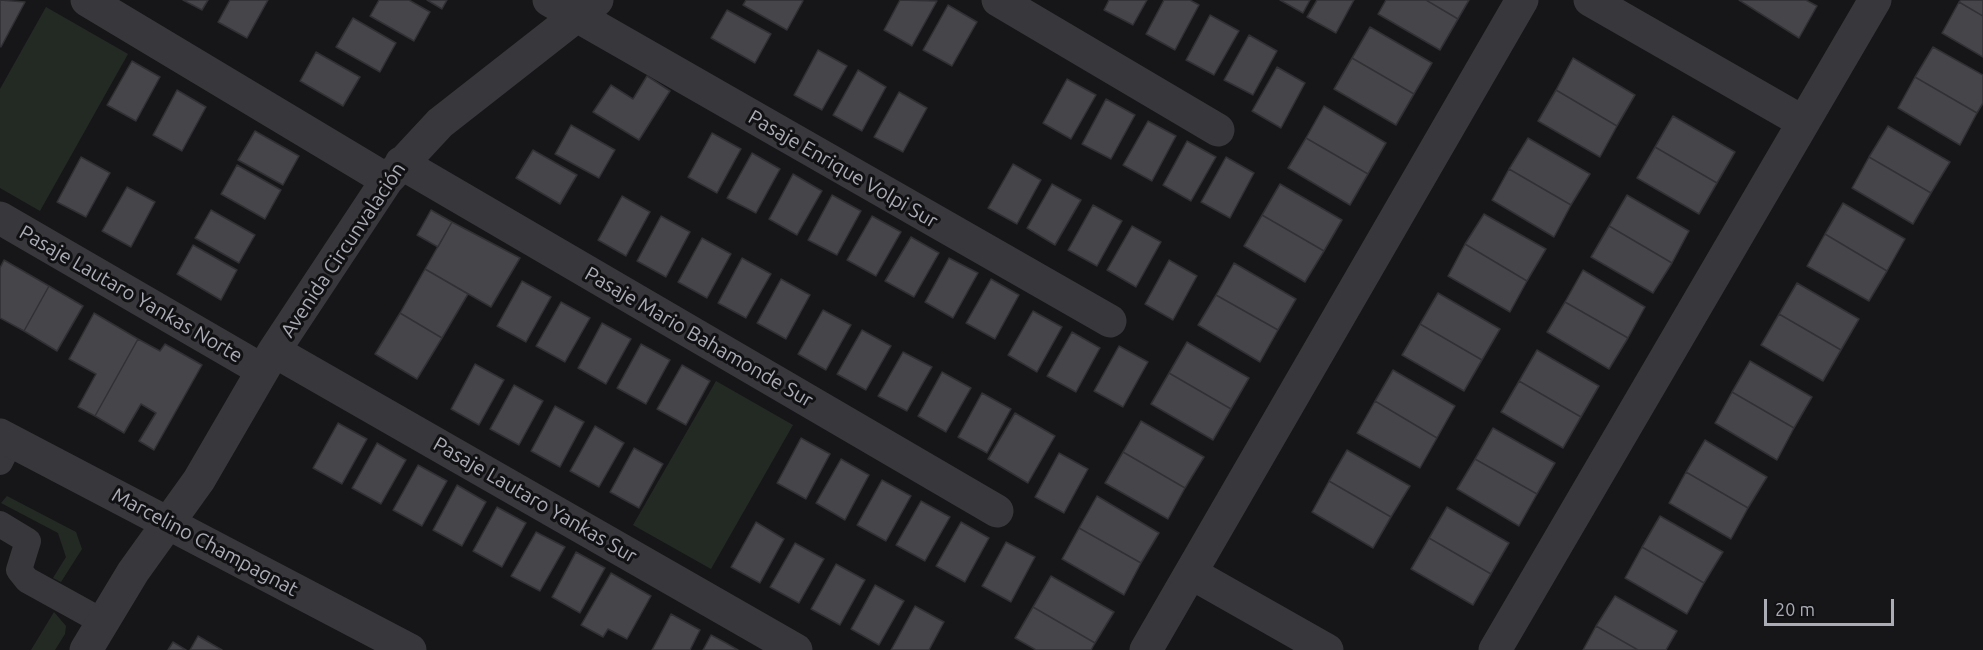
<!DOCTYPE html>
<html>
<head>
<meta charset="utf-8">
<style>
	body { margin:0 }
	#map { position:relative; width:1983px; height:650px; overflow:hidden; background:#161618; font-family:Ubuntu,sans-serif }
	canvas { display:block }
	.scale { position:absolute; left:1764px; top:599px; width:130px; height:27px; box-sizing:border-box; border:3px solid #aaacb6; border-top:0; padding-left:8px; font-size:18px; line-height:21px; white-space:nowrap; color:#aaacb6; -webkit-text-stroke:4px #111113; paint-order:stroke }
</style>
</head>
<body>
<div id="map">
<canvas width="1983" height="650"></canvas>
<div class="scale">20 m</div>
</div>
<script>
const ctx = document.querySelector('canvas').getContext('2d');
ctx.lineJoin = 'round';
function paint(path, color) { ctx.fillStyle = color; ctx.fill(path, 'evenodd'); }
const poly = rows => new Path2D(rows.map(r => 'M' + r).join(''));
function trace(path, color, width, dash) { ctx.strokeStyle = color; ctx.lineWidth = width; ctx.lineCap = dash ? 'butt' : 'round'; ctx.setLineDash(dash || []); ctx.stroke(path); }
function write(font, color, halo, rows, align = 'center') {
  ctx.font = font + ' Ubuntu,sans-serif'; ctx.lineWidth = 6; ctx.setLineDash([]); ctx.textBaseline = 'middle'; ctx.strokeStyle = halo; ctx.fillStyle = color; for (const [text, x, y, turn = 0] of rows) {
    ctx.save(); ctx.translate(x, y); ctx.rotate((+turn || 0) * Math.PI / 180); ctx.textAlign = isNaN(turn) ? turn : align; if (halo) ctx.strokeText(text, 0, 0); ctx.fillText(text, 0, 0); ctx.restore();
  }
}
paint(poly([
	[46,7,128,54,40,211,0,188,0,89],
	[716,381,793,425,711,569,633,525],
	[7,496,76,532,82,549,61,582,53,578,66,557,58,533,1,503],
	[54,612,66,626,65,634,55,650,31,650]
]), '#232a24');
const building = poly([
	[0,0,25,2,1,47,0,46,0,0],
	[183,0,208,0,202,10,183,0],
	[230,0,268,0,247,38,218,22,230,0],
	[379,0,409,0,430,12,414,41,370,16,379,0],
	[427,0,447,0,442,9,427,0],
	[746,0,801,0,803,1,787,30,743,5,746,0],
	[900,0,937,1,912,46,884,30,900,0],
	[1109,0,1147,0,1133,25,1104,10,1109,0],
	[1164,0,1190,0,1199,5,1175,50,1146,34,1164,0],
	[1280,0,1310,0,1303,13,1280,0],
	[1317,0,1354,0,1336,33,1307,17,1317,0],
	[1386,0,1426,0,1458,19,1440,50,1378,14,1386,0],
	[1426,0,1469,0,1458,19,1426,0],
	[1739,0,1806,0,1817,6,1799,38,1739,0],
	[1961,0,1983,0,1983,16,1959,2,1961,0],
	[1959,2,1983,16,1983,57,1942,33,1959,2],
	[948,5,977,22,952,66,923,50,948,5],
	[727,10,771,34,755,63,711,38,727,10],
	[1210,15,1239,31,1214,75,1186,60,1210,15],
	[353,18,396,43,380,72,336,47,353,18],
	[1370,27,1432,63,1414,94,1352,58,1370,27],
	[1249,35,1277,51,1253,95,1224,80,1249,35],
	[1933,47,1983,75,1983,103,1977,113,1915,77,1933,47],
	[818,50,847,66,822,110,794,95,818,50],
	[316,52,360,77,343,106,300,81,316,52],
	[1352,58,1414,94,1396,125,1334,89,1352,58],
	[1573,58,1635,95,1617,126,1556,90,1573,58],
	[132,61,160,77,136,121,107,105,132,61],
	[1277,67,1305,83,1281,128,1252,111,1277,67],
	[858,70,886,87,862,131,833,115,858,70],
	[647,76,670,91,639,140,593,112,611,85,633,99,647,76],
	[1915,77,1977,113,1960,145,1898,108,1915,77],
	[1067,79,1096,95,1071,139,1043,123,1067,79],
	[177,90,206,107,182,151,153,135,177,90],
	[1556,90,1617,126,1600,157,1538,121,1556,90],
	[899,92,927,108,903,152,874,137,899,92],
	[1106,99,1135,115,1111,159,1082,144,1106,99],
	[1324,106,1386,143,1368,174,1306,138,1324,106],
	[1673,116,1735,152,1717,183,1655,147,1673,116],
	[1148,121,1176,136,1152,181,1123,165,1148,121],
	[571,125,615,150,599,178,555,154,571,125],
	[1888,126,1950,162,1931,193,1869,157,1888,126],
	[255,131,299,156,283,185,238,160,255,131],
	[712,133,741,149,717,193,688,177,712,133],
	[1306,138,1368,174,1350,205,1288,168,1306,138],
	[1528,138,1590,174,1571,205,1509,169,1528,138],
	[1187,141,1216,157,1191,201,1163,185,1187,141],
	[1655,147,1717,183,1699,214,1637,178,1655,147],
	[533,150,577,175,560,204,516,178,533,150],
	[752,153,780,169,756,213,727,198,752,153],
	[81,157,110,173,86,217,57,202,81,157],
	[1226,157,1254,173,1230,218,1201,202,1226,157],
	[1869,157,1931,193,1913,224,1852,188,1869,157],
	[1013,164,1041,180,1017,224,988,208,1013,164],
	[237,165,281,190,265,219,221,194,237,165],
	[1509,169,1571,205,1554,237,1492,200,1509,169],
	[793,174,822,191,797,235,769,219,793,174],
	[1052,184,1081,200,1055,245,1027,228,1052,184],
	[1280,184,1342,220,1324,251,1262,215,1280,184],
	[127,187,155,202,131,247,102,231,127,187],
	[832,195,861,211,837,255,808,240,832,195],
	[1627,195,1689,231,1672,263,1609,226,1627,195],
	[622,196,650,212,626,256,598,240,622,196],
	[1843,203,1905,239,1887,271,1825,234,1843,203],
	[1093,205,1122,221,1097,266,1068,250,1093,205],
	[211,210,255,235,239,263,195,238,211,210],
	[431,210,452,222,438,247,417,235,431,210],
	[1484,214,1546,249,1527,281,1465,244,1484,214],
	[1262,215,1324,251,1305,282,1244,246,1262,215],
	[661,216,690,232,666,277,637,261,661,216],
	[872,216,901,232,876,276,847,260,872,216],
	[452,222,520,258,491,307,425,269,452,222],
	[1132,226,1161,242,1136,287,1107,270,1132,226],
	[1609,226,1672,263,1653,293,1591,257,1609,226],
	[1825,234,1887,271,1869,301,1807,266,1825,234],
	[911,237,939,253,914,297,885,281,911,237],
	[702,238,731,254,707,298,678,282,702,238],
	[1465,244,1527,281,1510,312,1448,276,1465,244],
	[193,245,237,270,221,300,177,274,193,245],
	[742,258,771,274,746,318,718,303,742,258],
	[949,258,978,273,953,318,925,302,949,258],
	[4,260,49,286,24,331,0,318,0,268,4,260],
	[1169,260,1197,276,1173,320,1145,304,1169,260],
	[1234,263,1296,299,1278,330,1216,295,1234,263],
	[425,269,468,294,442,338,400,313,425,269],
	[1583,270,1645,307,1628,338,1565,302,1583,270],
	[781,279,810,295,786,339,757,323,781,279],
	[991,279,1019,295,995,339,966,323,991,279],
	[522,281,551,297,526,342,497,326,522,281],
	[1797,283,1859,319,1841,350,1779,314,1797,283],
	[49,286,83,306,57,351,24,331,49,286],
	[1438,293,1500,329,1482,360,1420,324,1438,293],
	[1216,295,1278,330,1260,362,1198,325,1216,295],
	[561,302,590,318,565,362,536,346,561,302],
	[1565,302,1628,338,1609,369,1547,332,1565,302],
	[823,310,851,325,826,370,798,354,823,310],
	[1033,311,1062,327,1037,372,1008,355,1033,311],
	[94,313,138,339,95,416,78,407,96,374,69,359,94,313],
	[400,313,442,338,417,379,375,354,400,313],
	[1779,314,1841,350,1823,381,1761,345,1779,314],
	[602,323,631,339,606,384,578,368,602,323],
	[1420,324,1482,360,1464,391,1402,355,1420,324],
	[862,330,891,346,866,390,837,374,862,330],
	[1072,332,1100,348,1076,392,1047,376,1072,332],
	[138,339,160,351,165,344,202,365,154,450,139,441,156,413,141,404,124,433,95,416,138,339],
	[1187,342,1249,378,1231,409,1169,373,1187,342],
	[641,344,670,360,646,404,617,388,641,344],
	[1119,346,1148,362,1123,407,1094,391,1119,346],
	[1537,350,1599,386,1581,417,1519,381,1537,350],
	[903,352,932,367,907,411,878,396,903,352],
	[1750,361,1812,397,1794,428,1732,392,1750,361],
	[475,364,504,380,479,425,451,409,475,364],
	[682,365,710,381,686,425,657,409,682,365],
	[1393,370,1455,406,1437,438,1375,401,1393,370],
	[942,372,971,388,946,432,918,416,942,372],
	[1169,373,1231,409,1213,440,1151,404,1169,373],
	[1519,381,1581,417,1563,448,1501,412,1519,381],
	[514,385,543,401,519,445,490,429,514,385],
	[1732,392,1794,428,1777,460,1715,423,1732,392],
	[982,393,1011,409,987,453,958,437,982,393],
	[1375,401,1437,438,1420,468,1357,433,1375,401],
	[555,406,584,422,560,467,531,451,555,406],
	[1015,413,1055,436,1028,483,988,459,1015,413],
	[1141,421,1204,457,1185,488,1123,452,1141,421],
	[338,423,367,439,342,484,313,468,338,423],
	[595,426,624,443,599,487,570,471,595,426],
	[1493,428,1555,463,1537,494,1475,459,1493,428],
	[801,438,830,454,806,499,777,483,801,438],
	[1705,440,1767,477,1748,508,1686,472,1705,440],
	[377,443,406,460,381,504,352,488,377,443],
	[634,448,663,464,639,508,610,492,634,448],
	[1347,450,1410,486,1391,517,1329,481,1347,450],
	[1123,452,1185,488,1168,519,1105,483,1123,452],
	[1059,453,1088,469,1064,513,1035,497,1059,453],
	[841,459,869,475,845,520,816,503,841,459],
	[1475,459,1537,494,1519,526,1457,489,1475,459],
	[418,465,447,481,422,526,393,510,418,465],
	[1686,472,1748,508,1731,539,1669,503,1686,472],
	[882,480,911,496,886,541,857,525,882,480],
	[1329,481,1391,517,1373,548,1312,512,1329,481],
	[457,485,486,502,462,546,433,530,457,485],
	[1097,496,1159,533,1141,563,1079,528,1097,496],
	[921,501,950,517,925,561,896,545,921,501],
	[497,507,526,523,502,567,473,551,497,507],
	[1447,507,1509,543,1491,574,1429,538,1447,507],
	[1660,516,1723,552,1704,583,1642,547,1660,516],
	[756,522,784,539,760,583,731,567,756,522],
	[961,522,989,538,965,582,936,566,961,522],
	[1079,528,1141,563,1124,595,1062,559,1079,528],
	[536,532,565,547,540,591,511,576,536,532],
	[1429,538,1491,574,1473,605,1411,569,1429,538],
	[1006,542,1035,557,1011,602,982,586,1006,542],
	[795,543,824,559,799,603,770,587,795,543],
	[1642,547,1704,583,1687,614,1625,578,1642,547],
	[576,552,605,568,580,613,552,597,576,552],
	[836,564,865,580,840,625,811,609,836,564],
	[611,573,651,596,627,639,608,629,603,637,581,625,611,573],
	[1051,576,1114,612,1095,643,1033,607,1051,576],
	[875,585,904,601,879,645,851,629,875,585],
	[1615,596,1677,631,1666,650,1638,650,1596,626,1615,596],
	[915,606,944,622,929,650,891,650,915,606],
	[1033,607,1095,643,1091,650,1036,650,1015,638,1033,607],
	[671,614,700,630,690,650,652,650,671,614],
	[1596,626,1638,650,1583,650,1596,626],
	[711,635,726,643,738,650,703,650,711,635],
	[198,636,222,650,190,650,198,636],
	[173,642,186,650,168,650,173,642]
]);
paint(building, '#46464a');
trace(building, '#313034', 1.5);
trace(poly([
	[0,462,11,440],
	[0,524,28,541,19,570,27,580,103,622]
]), '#38383c', 26);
trace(poly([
	[87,0,387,180],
	[549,0,1110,321],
	[998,0,1218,130],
	[1590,0,1803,122],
	[401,163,997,511],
	[0,218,262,370],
	[274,351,796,650],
	[0,435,410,650],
	[1191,573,1327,650],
	[86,650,133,572,199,480,274,351,387,180,440,123,597,0],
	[1146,650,1522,0],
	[1495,650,1875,0]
]), '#38383c', 33);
write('20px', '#aaacb6', '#111113', [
	["Pasaje Enrique Volpi Sur",843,169,30],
	["Avenida Circunvalación",343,250,-56],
	["Pasaje Lautaro Yankas Norte",131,294,30],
	["Pasaje Mario Bahamonde Sur",699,337,30],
	["Pasaje Lautaro Yankas Sur",535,500,30],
	["Marcelino Champagnat",205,542,28]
]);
</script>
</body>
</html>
